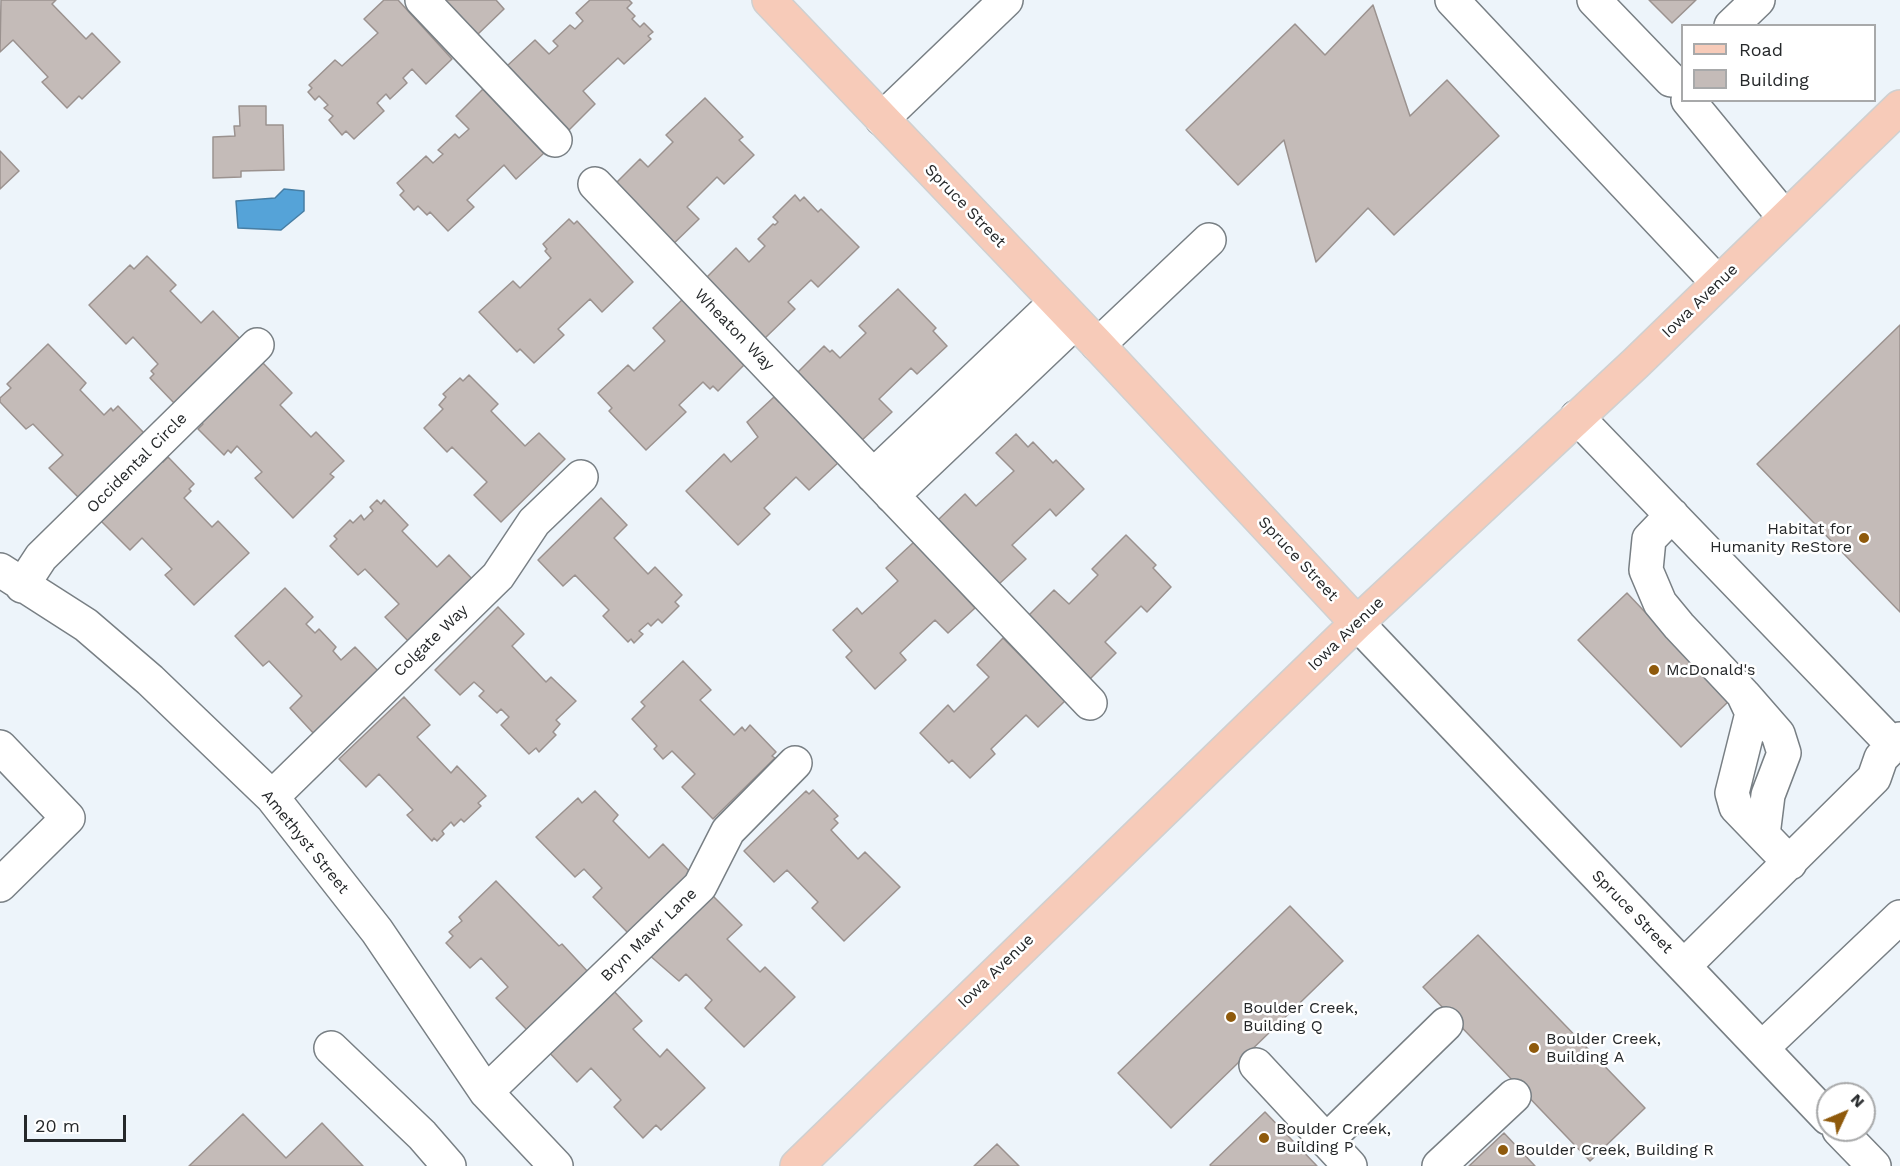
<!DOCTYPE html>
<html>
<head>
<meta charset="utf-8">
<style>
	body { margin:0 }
	#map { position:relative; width:1900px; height:1166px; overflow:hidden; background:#edf4fa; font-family:"Work Sans",sans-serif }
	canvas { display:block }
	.legend { position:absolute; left:1681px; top:24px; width:195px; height:78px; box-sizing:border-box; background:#fff; border:2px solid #a8a9aa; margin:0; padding:8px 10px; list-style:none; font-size:18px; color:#25282a }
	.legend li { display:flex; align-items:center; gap:12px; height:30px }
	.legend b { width:30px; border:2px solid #a8a9aa }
	.north { position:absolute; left:1816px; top:1082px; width:60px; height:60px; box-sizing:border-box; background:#fff; border:2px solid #a8a9aa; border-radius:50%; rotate:46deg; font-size:16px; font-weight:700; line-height:24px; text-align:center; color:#25282a }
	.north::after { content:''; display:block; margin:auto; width:21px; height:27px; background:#8f5a0c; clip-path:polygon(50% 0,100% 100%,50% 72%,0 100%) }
	.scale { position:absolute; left:24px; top:1115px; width:102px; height:27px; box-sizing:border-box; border:3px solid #25282a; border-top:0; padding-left:8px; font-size:18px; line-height:21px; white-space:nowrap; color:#25282a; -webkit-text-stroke:4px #fff; paint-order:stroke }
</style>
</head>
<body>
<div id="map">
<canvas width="1900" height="1166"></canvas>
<ul class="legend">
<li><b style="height:8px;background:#f7cbb9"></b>Road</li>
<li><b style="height:16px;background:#c4bbb8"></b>Building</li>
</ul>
<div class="north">N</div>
<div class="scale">20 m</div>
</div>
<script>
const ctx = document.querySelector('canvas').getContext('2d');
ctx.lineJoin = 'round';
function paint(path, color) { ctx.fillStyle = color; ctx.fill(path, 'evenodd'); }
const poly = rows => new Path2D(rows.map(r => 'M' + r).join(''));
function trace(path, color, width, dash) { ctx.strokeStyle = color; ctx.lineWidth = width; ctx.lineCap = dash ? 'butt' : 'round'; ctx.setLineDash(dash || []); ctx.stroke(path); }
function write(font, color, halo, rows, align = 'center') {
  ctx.font = font + ' "Work Sans",sans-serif'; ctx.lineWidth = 5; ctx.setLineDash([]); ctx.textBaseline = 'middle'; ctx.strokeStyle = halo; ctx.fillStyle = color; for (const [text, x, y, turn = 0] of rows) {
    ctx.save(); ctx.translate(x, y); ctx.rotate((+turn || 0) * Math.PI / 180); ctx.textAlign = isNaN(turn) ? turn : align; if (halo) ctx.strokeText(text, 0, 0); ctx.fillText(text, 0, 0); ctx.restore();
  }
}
const water = poly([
	[284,189,304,191,304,211,281,230,238,228,236,201,275,198,284,189]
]);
paint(water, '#55a3d8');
trace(water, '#477ea4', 1.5);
const building = poly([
	[1,0,56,0,52,4,86,39,92,33,120,62,82,99,79,96,67,108,42,82,48,77,13,40,0,52,1,0],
	[384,0,398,0,452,59,426,84,412,69,403,78,407,83,390,99,386,94,377,103,384,111,354,139,346,131,342,135,329,120,333,116,324,108,328,105,319,96,315,100,308,92,312,88,309,85,335,60,342,66,378,33,364,19,384,0],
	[444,0,496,0,504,9,477,35,444,0],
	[590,0,629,0,632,3,627,8,635,16,632,19,640,27,644,23,653,32,648,36,651,39,624,64,618,58,583,91,595,104,568,131,507,66,535,40,549,54,558,46,553,41,570,25,575,29,583,21,576,13,590,0],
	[1649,0,1696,0,1672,23,1649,0],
	[1373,5,1410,116,1447,80,1499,136,1394,235,1368,208,1316,262,1284,140,1238,185,1186,130,1295,24,1325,55,1373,5],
	[483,89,544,153,516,179,504,165,467,200,474,207,448,231,430,212,427,215,418,206,414,210,400,195,404,191,397,183,426,156,433,163,443,154,438,150,455,134,459,138,469,129,456,116,483,89],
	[705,98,743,137,739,140,754,155,724,184,717,177,687,207,699,219,667,250,609,190,640,159,648,167,673,142,666,135,705,98],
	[239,106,266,106,266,125,283,125,284,170,241,171,241,177,213,178,213,137,235,136,234,126,240,126,239,106],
	[0,151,19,171,0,189,0,151],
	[795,195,800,201,804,197,818,212,821,209,859,247,818,287,811,280,788,302,795,309,764,339,705,279,736,248,749,262,765,246,758,239,773,224,775,225,778,222,773,217,795,195],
	[569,219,574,224,577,221,633,282,602,312,590,299,558,329,564,335,534,363,520,349,517,352,479,312,513,281,520,288,551,258,545,251,547,249,543,244,569,219],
	[147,256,176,285,170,291,201,323,213,311,243,342,175,404,150,378,154,374,151,371,158,364,133,337,126,344,89,305,130,265,134,269,147,256],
	[898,289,936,328,933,331,947,346,917,374,911,368,879,399,892,412,860,442,800,380,803,378,798,372,824,346,830,352,832,350,840,358,866,333,859,326,898,289],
	[685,297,743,358,740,361,744,365,718,391,713,386,710,389,703,382,679,405,686,412,646,450,609,411,612,408,598,393,628,365,634,371,665,341,653,328,685,297],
	[1900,325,1900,612,1757,464,1900,325],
	[48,344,86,383,80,390,104,415,111,408,113,411,118,406,144,433,80,499,49,468,63,455,33,424,26,429,0,402,0,398,11,388,7,384,48,344],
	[262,362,292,393,280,405,311,437,316,432,344,461,330,474,334,477,293,518,255,478,262,472,237,446,231,453,228,450,224,455,198,429,203,424,200,421,262,362],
	[469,375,498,404,491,411,525,446,539,433,565,459,501,522,474,495,487,482,452,447,447,452,424,428,443,409,439,405,446,397,443,394,460,378,463,381,469,375],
	[774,397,779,402,782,400,840,461,809,490,796,477,764,508,770,514,738,545,686,491,724,454,731,462,758,437,747,422,774,397],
	[1016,434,1028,447,1033,442,1053,463,1056,460,1084,489,1056,516,1050,509,1012,545,1026,559,999,584,938,520,965,494,976,506,1014,471,996,453,1016,434],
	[168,457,194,484,189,489,191,491,184,498,212,527,218,521,249,553,194,605,165,575,172,569,142,538,130,550,99,519,161,460,163,462,168,457],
	[601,498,627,525,614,538,648,574,655,567,682,595,675,602,679,606,662,623,658,619,651,626,648,623,639,631,643,634,634,643,631,639,628,642,603,616,609,610,575,575,563,586,538,560,601,498],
	[377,500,381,504,384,500,408,525,402,531,437,567,449,555,476,583,411,644,385,617,399,604,365,569,358,575,330,546,337,539,334,536,350,520,353,523,361,515,364,520,373,511,370,507,377,500],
	[1126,535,1156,565,1153,568,1171,587,1147,612,1141,606,1105,642,1116,653,1090,679,1028,616,1054,590,1069,604,1098,575,1092,569,1126,535],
	[914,542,975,608,948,633,935,620,900,653,906,660,875,689,846,657,852,651,833,630,857,608,862,614,898,581,886,568,914,542],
	[285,588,313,617,306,624,315,633,319,629,336,647,333,651,341,660,355,647,381,674,316,736,290,708,302,696,269,661,263,666,235,636,285,588],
	[1627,593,1729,701,1681,747,1578,640,1627,593],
	[498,607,524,634,512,646,546,682,551,677,576,701,556,720,560,724,553,732,556,735,539,752,536,748,529,754,501,725,509,717,501,709,497,713,479,696,484,691,474,682,460,695,435,670,498,607],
	[1003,638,1065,701,1038,727,1026,715,991,749,995,754,970,778,952,760,949,763,920,733,948,705,954,712,989,677,977,665,1003,638],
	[683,661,711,690,700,700,734,735,742,727,745,731,750,725,776,752,772,756,775,758,713,819,682,787,695,774,672,751,663,759,654,749,657,746,632,719,645,706,641,702,683,661],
	[404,697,430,725,417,737,451,773,457,766,486,796,478,803,481,806,464,822,461,819,454,826,451,822,442,831,444,834,437,841,434,838,432,841,407,815,413,810,379,774,366,787,339,759,404,697],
	[813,790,838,816,834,819,838,823,831,830,858,859,865,852,900,887,844,941,812,908,818,902,787,870,774,882,744,851,806,791,809,794,813,790],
	[595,791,618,815,613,821,649,858,663,844,692,874,630,935,593,897,602,888,584,869,575,877,536,837,578,798,582,803,595,791],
	[496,881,559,946,562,944,589,973,528,1031,496,998,508,987,481,958,470,968,446,943,453,936,449,932,462,921,459,917,496,881],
	[710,893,742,925,727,939,760,972,765,967,795,997,744,1047,705,1008,712,1000,686,974,679,981,648,954,710,893],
	[1290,906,1343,961,1171,1128,1118,1073,1290,906],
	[1478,935,1645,1108,1590,1161,1423,987,1478,935],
	[610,987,642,1021,633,1029,660,1057,667,1049,705,1088,661,1130,656,1125,643,1138,614,1107,621,1100,591,1068,577,1082,546,1049,610,987],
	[1265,1112,1317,1166,1211,1166,1210,1165,1265,1112],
	[243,1114,286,1158,322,1123,363,1166,189,1166,243,1114],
	[1504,1133,1535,1166,1469,1166,1504,1133],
	[997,1144,1019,1166,974,1166,997,1144]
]);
paint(building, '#c4bbb8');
trace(building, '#9b928f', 1.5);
const minor = poly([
	[422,0,555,140],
	[1452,0,1718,283],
	[1594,0,1671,80],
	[1731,26,1758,0],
	[1688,100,1785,218],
	[882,119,1006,0],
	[595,184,1090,703],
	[1098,345,1209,240],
	[1577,417,1894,746],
	[873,476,1056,302],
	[892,496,1075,322],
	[1672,515,1649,539,1646,570,1660,603,1679,626,1743,694,1752,713,1732,793,1736,807,1790,863],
	[0,570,86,625,150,680,272,797,377,931,486,1092,556,1166],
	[22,586,41,557,257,345],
	[1357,623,1828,1118],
	[1744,695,1778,734,1784,753,1768,795,1763,835],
	[0,747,68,818,0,885],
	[272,797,498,576,534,522,581,477],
	[1684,966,1874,778,1881,758,1900,739],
	[331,1048,422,1135,449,1166],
	[1762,1048,1900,917],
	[1256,1065,1350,1166],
	[486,1092,700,886,728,831,795,763],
	[1839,1130,1874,1166],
	[1326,1141,1446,1024],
	[1439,1166,1514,1096]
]);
const major = poly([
	[769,0,1098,345,1357,623],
	[797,1166,1357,623,1636,363,1900,107]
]);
trace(minor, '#787f84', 36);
trace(major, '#cfd0d0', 36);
trace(minor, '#fff', 33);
trace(major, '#f7cbb9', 33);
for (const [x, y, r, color] of [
	[1864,538,6,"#8f5a0c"],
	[1654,670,6,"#8f5a0c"],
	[1231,1017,6,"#8f5a0c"],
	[1534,1048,6,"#8f5a0c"],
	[1264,1138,6,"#8f5a0c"],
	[1503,1150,6,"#8f5a0c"]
]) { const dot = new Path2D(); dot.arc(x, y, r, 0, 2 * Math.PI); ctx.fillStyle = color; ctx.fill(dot); trace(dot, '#fff', 2); }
write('16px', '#25282a', '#fff', [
	["Spruce Street",965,206,46],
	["Iowa Avenue",1700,301,-44],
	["Wheaton Way",734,330,46],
	["Occidental Circle",137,463,-45],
	["Spruce Street",1298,559,47],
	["Iowa Avenue",1346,634,-44],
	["Colgate Way",431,641,-44],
	["Amethyst Street",305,842,51],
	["Spruce Street",1632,912,46],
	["Bryn Mawr Lane",649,935,-44],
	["Iowa Avenue",996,971,-44]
]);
write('16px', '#25282a', '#fff', [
	["Habitat for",1852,529,"right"],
	["Humanity ReStore",1852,547,"right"],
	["McDonald's",1666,670],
	["Boulder Creek,",1243,1008],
	["Building Q",1243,1026],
	["Boulder Creek,",1546,1039],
	["Building A",1546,1057],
	["Boulder Creek,",1276,1129],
	["Building P",1276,1147],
	["Boulder Creek, Building R",1515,1150]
], 'left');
</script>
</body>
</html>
